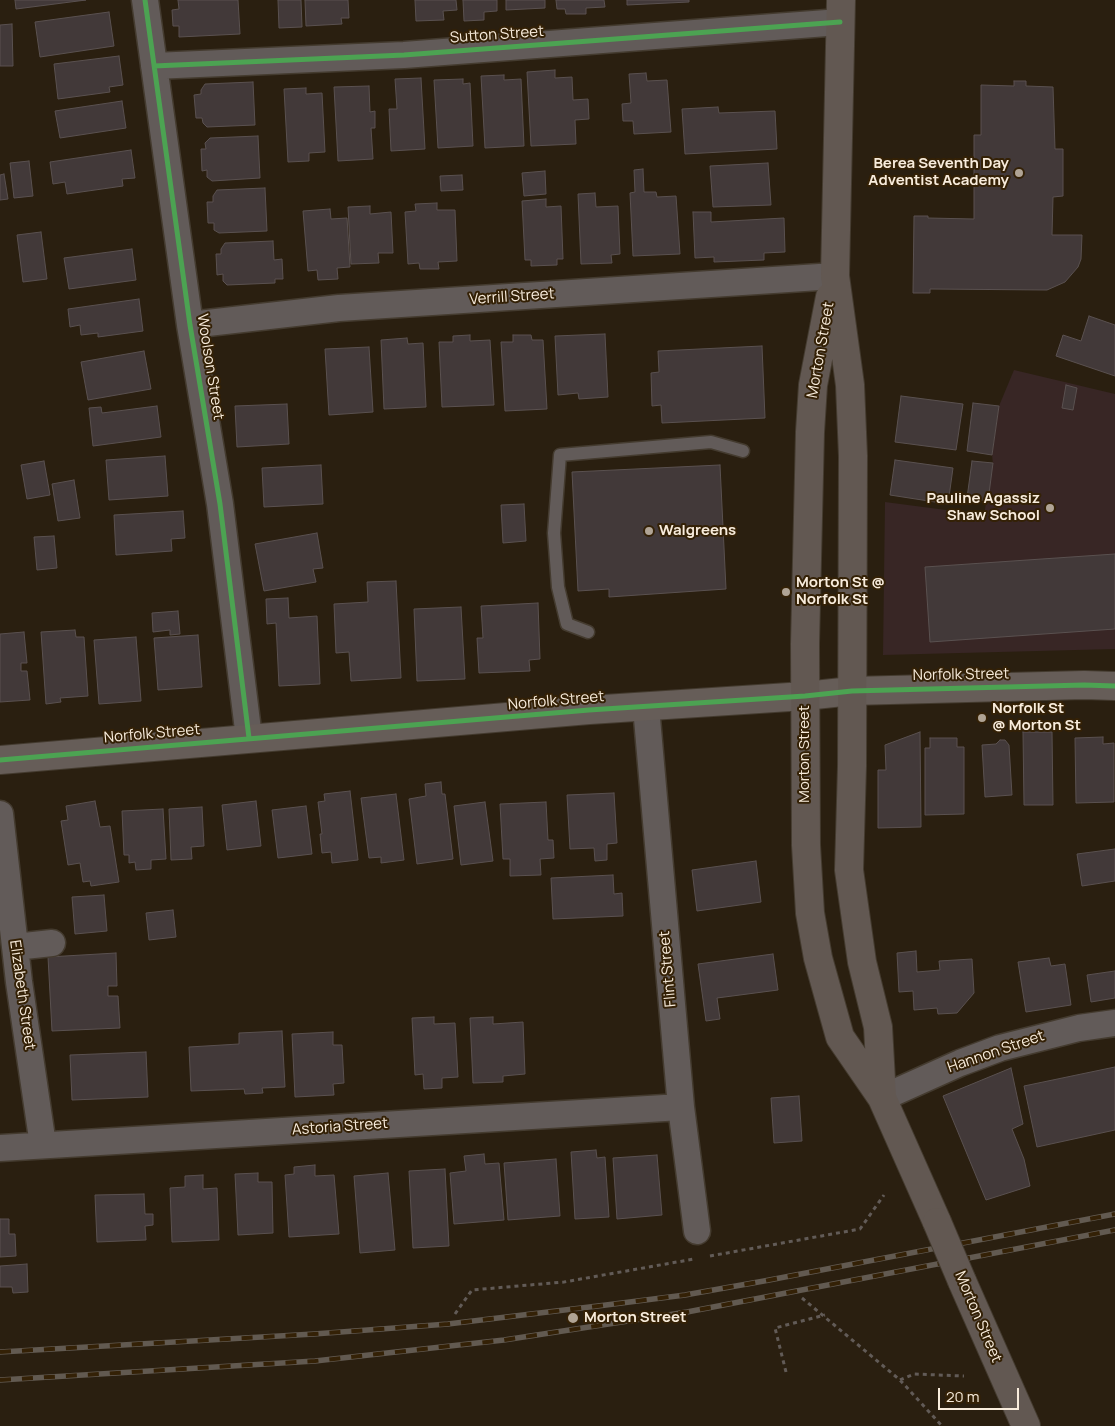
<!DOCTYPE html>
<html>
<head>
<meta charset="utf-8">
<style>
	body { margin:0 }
	#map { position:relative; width:1115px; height:1426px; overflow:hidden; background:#2a1f10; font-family:Manrope,sans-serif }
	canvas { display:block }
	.scale { position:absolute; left:938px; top:1388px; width:81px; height:22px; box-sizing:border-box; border:2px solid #f8ecdc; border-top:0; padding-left:6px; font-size:15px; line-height:18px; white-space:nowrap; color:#f8ecdc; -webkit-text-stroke:4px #342106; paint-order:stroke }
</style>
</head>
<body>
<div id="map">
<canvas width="1115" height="1426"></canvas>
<div class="scale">20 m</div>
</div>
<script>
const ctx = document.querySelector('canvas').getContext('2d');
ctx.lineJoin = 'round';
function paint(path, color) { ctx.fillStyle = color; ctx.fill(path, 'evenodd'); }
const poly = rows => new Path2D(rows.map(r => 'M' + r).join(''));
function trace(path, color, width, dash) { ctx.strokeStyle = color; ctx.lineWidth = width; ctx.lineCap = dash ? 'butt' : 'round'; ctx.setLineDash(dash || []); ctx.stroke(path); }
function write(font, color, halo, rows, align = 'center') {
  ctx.font = font + ' Manrope,sans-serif'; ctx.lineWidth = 4; ctx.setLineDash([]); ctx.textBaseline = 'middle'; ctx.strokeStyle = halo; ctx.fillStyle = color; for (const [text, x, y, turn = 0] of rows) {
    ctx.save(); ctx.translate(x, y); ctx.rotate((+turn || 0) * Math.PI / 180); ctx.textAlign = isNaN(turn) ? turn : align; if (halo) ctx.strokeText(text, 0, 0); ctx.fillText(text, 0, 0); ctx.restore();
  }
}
paint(poly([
	[1014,370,1115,394,1115,649,883,655,885,502,984,515,993,464,992,455,999,406]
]), '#382625');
const building = poly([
	[15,0,86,0,16,9,15,0],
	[178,0,238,0,240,34,179,37,179,26,173,26,172,10,179,9,178,0],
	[278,0,301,0,302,27,279,28,278,0],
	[305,0,348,0,349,18,341,18,342,24,306,26,305,0],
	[415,0,456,0,457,10,443,11,444,20,416,21,415,0],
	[463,0,497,0,497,11,484,12,484,20,464,21,463,0],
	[506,0,545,0,545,8,506,10,506,0],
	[556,0,604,0,605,7,586,8,586,14,566,14,565,9,557,9,556,0],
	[627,0,689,0,689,2,627,5,627,0],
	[109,12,114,46,40,57,35,22,109,12],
	[12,24,13,66,0,66,0,25,12,24],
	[119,56,123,85,109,87,110,92,58,99,54,64,119,56],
	[555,70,555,78,572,77,573,100,588,99,589,119,575,120,576,144,531,146,527,72,555,70],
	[646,73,647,81,667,80,671,132,634,134,633,121,623,121,622,104,631,103,629,74,646,73],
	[504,75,504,80,521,79,524,146,485,148,481,76,504,75],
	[421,78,425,149,391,151,389,109,397,109,395,79,421,78],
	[463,79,463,84,470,83,473,146,438,148,434,80,463,79],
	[1014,81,1026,81,1026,86,1053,87,1055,149,1063,149,1063,196,1053,197,1052,235,1082,235,1081,259,1078,267,1065,282,1047,290,930,289,930,293,913,293,914,216,928,216,928,218,974,219,974,135,981,135,981,85,1014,86,1014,81],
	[253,82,255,125,207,127,203,123,202,118,196,118,194,95,201,94,201,90,205,84,253,82],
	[369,86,370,112,375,111,375,128,371,128,373,159,338,161,334,87,369,86],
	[306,88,306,94,322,93,325,152,309,153,309,161,288,162,284,89,306,88],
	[122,101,126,128,60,138,55,111,122,101],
	[718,107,719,113,775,111,777,149,685,154,682,109,718,107],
	[258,136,260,178,212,181,207,177,207,170,202,171,201,149,206,149,205,143,210,138,258,136],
	[131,150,135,178,122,179,123,186,67,194,65,182,53,184,50,162,131,150],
	[29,161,33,196,14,198,10,163,29,161],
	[768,163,771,205,713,207,710,166,768,163],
	[643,169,644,192,656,192,657,197,676,196,680,254,633,256,630,193,635,192,634,170,643,169],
	[545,171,546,194,524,196,522,173,545,171],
	[4,174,8,199,0,200,0,175,4,174],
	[462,175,463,190,441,191,440,176,462,175],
	[265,188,267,231,219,233,214,230,214,223,208,223,207,202,213,202,213,196,217,190,265,188],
	[595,193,596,207,618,206,620,254,611,255,612,263,581,264,578,194,595,193],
	[546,199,546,207,561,206,563,259,557,259,557,265,531,266,531,260,525,260,522,201,546,199],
	[437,203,437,210,455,210,457,261,438,262,439,269,420,269,419,263,408,264,405,212,416,211,415,204,437,203],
	[370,206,370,214,391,212,393,253,378,253,379,263,351,264,348,207,370,206],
	[330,209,331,219,347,218,350,267,337,268,338,279,318,280,317,270,308,271,303,211,330,209],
	[693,212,711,212,711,222,784,218,785,252,764,253,764,260,714,262,714,257,695,258,693,212],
	[41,232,47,279,23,282,17,235,41,232],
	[273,241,274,260,282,259,283,279,275,279,275,283,227,285,223,281,223,274,217,275,216,254,221,254,221,249,225,243,273,241],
	[132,249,136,280,69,289,64,258,132,249],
	[139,299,143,331,98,337,98,333,81,335,80,325,70,327,68,309,139,299],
	[1089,316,1115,325,1115,376,1056,356,1063,335,1081,341,1089,316],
	[605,334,608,397,579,399,578,393,558,395,555,336,605,334],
	[470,335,470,341,490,340,494,405,442,407,439,342,453,342,453,336,470,335],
	[513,335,531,335,532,340,543,340,547,409,505,411,501,342,513,342,513,335],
	[407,338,408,344,423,343,426,407,384,409,381,340,407,338],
	[762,346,765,418,662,423,661,405,652,406,651,373,659,372,658,351,762,346],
	[369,347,373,412,329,415,325,349,369,347],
	[144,351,151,389,88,400,81,362,144,351],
	[1066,385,1077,388,1073,410,1062,408,1066,385],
	[901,396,963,404,956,450,895,442,901,396],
	[973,403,999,406,992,455,967,451,973,403],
	[287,404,289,444,237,447,235,406,287,404],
	[157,406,161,437,93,446,89,408,101,407,102,413,157,406],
	[165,456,168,496,109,500,106,460,165,456],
	[895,460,953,468,948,504,890,495,895,460],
	[44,461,50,495,27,499,21,465,44,461],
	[972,461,993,463,988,501,967,498,972,461],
	[321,465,323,504,264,507,262,468,321,465],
	[720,465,726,589,609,597,609,589,578,591,572,472,720,465],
	[74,480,80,518,58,521,52,484,74,480],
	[524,504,526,541,503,543,501,505,524,504],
	[183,511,185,538,171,539,172,551,116,555,114,515,183,511],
	[317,533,323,568,313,569,316,582,264,591,255,544,317,533],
	[54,536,57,568,37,570,34,537,54,536],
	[1115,554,1115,629,930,642,925,567,1115,554],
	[396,581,401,678,351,681,349,652,336,653,334,604,368,602,367,582,396,581],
	[288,598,289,618,317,616,320,684,279,686,276,623,267,624,266,599,288,598],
	[538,603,540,659,529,660,530,671,479,673,477,638,483,638,481,606,538,603],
	[461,607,465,679,417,681,414,609,461,607],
	[178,611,180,634,170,635,170,630,153,632,152,613,178,611],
	[75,630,76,637,84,637,88,696,60,698,61,702,46,704,41,632,75,630],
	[24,632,27,663,21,663,21,671,27,671,30,700,0,702,0,634,24,632],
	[198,635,202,687,158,690,154,638,198,635],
	[136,637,141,701,99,704,94,640,136,637],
	[920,732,921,827,878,828,878,770,886,770,885,745,920,732],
	[1023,732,1052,732,1053,805,1024,805,1023,732],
	[1103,737,1103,744,1114,743,1114,802,1076,803,1075,738,1103,737],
	[930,738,957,738,957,747,964,747,964,814,925,815,925,748,930,748,930,738],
	[1000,740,1005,740,1009,745,1012,795,985,797,982,745,996,744,1000,740],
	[441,782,442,794,445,794,453,859,417,864,409,799,426,796,425,784,441,782],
	[350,791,358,860,332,863,331,852,322,853,320,834,322,834,318,802,325,801,324,794,350,791],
	[614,793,617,843,607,844,607,860,595,861,594,848,570,849,567,795,614,793],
	[396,794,404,860,381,863,381,857,369,858,361,798,396,794],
	[95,801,100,827,110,826,119,882,91,886,90,881,83,882,80,863,68,865,61,821,68,820,66,806,95,801],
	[256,801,261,846,227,850,222,805,256,801],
	[485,802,493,861,461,865,454,806,485,802],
	[546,802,548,840,553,840,554,858,540,859,541,875,510,876,510,859,503,859,500,804,546,802],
	[306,806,312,854,278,858,272,810,306,806],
	[202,807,204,846,191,847,192,859,171,860,169,809,202,807],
	[163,809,166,859,151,860,151,869,136,870,135,862,129,863,129,855,124,855,122,811,163,809],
	[1115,849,1115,881,1082,886,1077,854,1115,849],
	[756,861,761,902,697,911,692,870,756,861],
	[613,875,614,894,622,893,623,916,553,919,551,878,613,875],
	[104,895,107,931,75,934,72,897,104,895],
	[173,910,176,937,149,940,146,913,173,910],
	[916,951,917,972,940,970,939,961,972,959,974,993,957,1013,938,1014,937,1008,914,1010,913,991,899,992,897,953,916,951],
	[116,953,117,986,108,986,108,996,118,996,120,1028,52,1031,48,957,116,953],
	[773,954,778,990,717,998,720,1019,706,1021,698,964,773,954],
	[1049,958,1051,966,1065,964,1071,1005,1026,1012,1018,962,1049,958],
	[1115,971,1115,998,1091,1002,1087,975,1115,971],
	[434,1017,434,1024,455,1023,458,1077,442,1078,442,1088,424,1089,423,1074,415,1075,412,1018,434,1017],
	[493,1017,493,1024,523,1022,525,1074,503,1076,503,1082,473,1083,470,1018,493,1017],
	[282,1031,285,1087,262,1088,263,1093,245,1094,244,1089,191,1091,189,1047,239,1044,239,1033,282,1031],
	[333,1032,333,1045,342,1045,344,1083,333,1084,334,1095,295,1097,292,1034,333,1032],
	[146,1052,148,1097,72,1100,70,1055,146,1052],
	[1115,1067,1115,1130,1037,1147,1024,1086,1115,1067],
	[1011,1068,1023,1124,1012,1129,1024,1159,1030,1186,986,1200,943,1096,1011,1068],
	[799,1096,802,1141,774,1143,771,1098,799,1096],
	[596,1150,597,1158,605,1157,609,1217,575,1219,571,1152,596,1150],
	[484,1154,485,1164,499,1163,504,1220,454,1224,450,1173,466,1171,464,1156,484,1154],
	[657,1155,662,1215,617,1219,613,1158,657,1155],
	[556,1159,560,1216,508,1220,504,1163,556,1159],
	[315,1165,315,1176,334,1175,339,1234,289,1237,285,1175,294,1174,294,1167,315,1165],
	[445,1169,449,1246,413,1248,409,1171,445,1169],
	[258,1173,258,1182,272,1182,273,1233,238,1235,235,1174,258,1173],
	[388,1173,395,1250,360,1253,354,1176,388,1173],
	[203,1175,203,1189,217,1188,219,1240,172,1242,170,1188,185,1187,185,1176,203,1175],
	[144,1194,145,1214,153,1214,153,1225,145,1226,146,1240,97,1242,95,1195,144,1194],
	[0,1219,9,1219,9,1234,15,1234,16,1256,0,1257,0,1219],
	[27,1264,28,1292,13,1293,12,1287,0,1287,0,1266,27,1264]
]);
paint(building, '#423939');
trace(building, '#5a5150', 1);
const service = poly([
	[588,632,567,624,558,587,554,533,560,455,711,442,743,451]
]);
const minor = poly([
	[145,0,190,325,220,504,249,738],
	[154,66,404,55,840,22],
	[190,325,339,308,835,276],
	[646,707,681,1107,697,1231],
	[0,814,19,982,43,1145],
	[15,947,52,943],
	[882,1098,960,1063,1000,1048,1079,1028,1115,1023],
	[0,1148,681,1107]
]);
const secondary = poly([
	[0,760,589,710,805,696,852,691,1084,685,1115,686]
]);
const trunk = poly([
	[841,0,835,276,850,385,853,456,852,766,849,870,862,962,878,1027,882,1098],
	[830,297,813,385,810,432,805,644,806,845,810,913,818,958,840,1037,882,1098,937,1222],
	[962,1281,1026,1426]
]);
trace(service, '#443b2f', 15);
trace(minor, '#443b2f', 29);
trace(secondary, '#443b2f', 30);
trace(trunk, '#443b2f', 30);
trace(poly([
	[710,1256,860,1229,884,1195],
	[802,1298,900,1380,942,1426],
	[455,1314,472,1290,564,1282,694,1259],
	[786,1372,775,1328,825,1315],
	[900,1380,914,1374,964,1376]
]), '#625b57', 3, [4, 4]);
trace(service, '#625b59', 12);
trace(minor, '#625b59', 26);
trace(secondary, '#665d58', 28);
trace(trunk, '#625852', 28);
const rail = poly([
	[0,1352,314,1334,448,1324,606,1305,685,1295,764,1281,1115,1214],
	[0,1380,315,1361,504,1340,687,1312,1115,1230]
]);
trace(rail, '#625a51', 5.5);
trace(rail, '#342106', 4, [11]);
const trunkBridge = poly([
	[937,1222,962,1281]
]);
trace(trunkBridge, '#443b2f', 30, []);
trace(trunkBridge, '#625852', 28);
trace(poly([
	[145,0,190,325,220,504,249,738],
	[154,66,404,55,840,22],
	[0,760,589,710,805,696,852,691,1084,685,1115,686]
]), '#4ca352', 5);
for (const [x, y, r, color] of [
	[1019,173,5,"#b0a495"],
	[1050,508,5,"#b0a495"],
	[649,531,5,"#b0a495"],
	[786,592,5,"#b0a495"],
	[982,718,5,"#b0a495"],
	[573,1318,6,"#b0a495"]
]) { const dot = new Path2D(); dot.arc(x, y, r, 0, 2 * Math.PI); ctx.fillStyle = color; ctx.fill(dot); trace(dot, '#342106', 2); }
write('15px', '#f8ecdc', '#342106', [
	["Sutton Street",497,35,-4],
	["Verrill Street",512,297,-4],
	["Morton Street",821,350,-80],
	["Woolson Street",210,367,81],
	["Norfolk Street",961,675,-1],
	["Norfolk Street",556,701,-5],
	["Norfolk Street",152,734,-5],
	["Morton Street",805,754,-90],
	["Flint Street",668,969,-95],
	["Elizabeth Street",22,995,82],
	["Hannon Street",996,1052,-19],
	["Astoria Street",340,1127,-4],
	["Morton Street",978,1317,67]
]);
write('bold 15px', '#f8ecdc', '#342106', [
	["Berea Seventh Day",1009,164,"right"],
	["Adventist Academy",1009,181,"right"],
	["Pauline Agassiz",1040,499,"right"],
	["Shaw School",1040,516,"right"],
	["Walgreens",659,531],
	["Morton St @",796,583],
	["Norfolk St",796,600],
	["Norfolk St",992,709],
	["@ Morton St",992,726],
	["Morton Street",584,1318]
], 'left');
</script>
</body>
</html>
